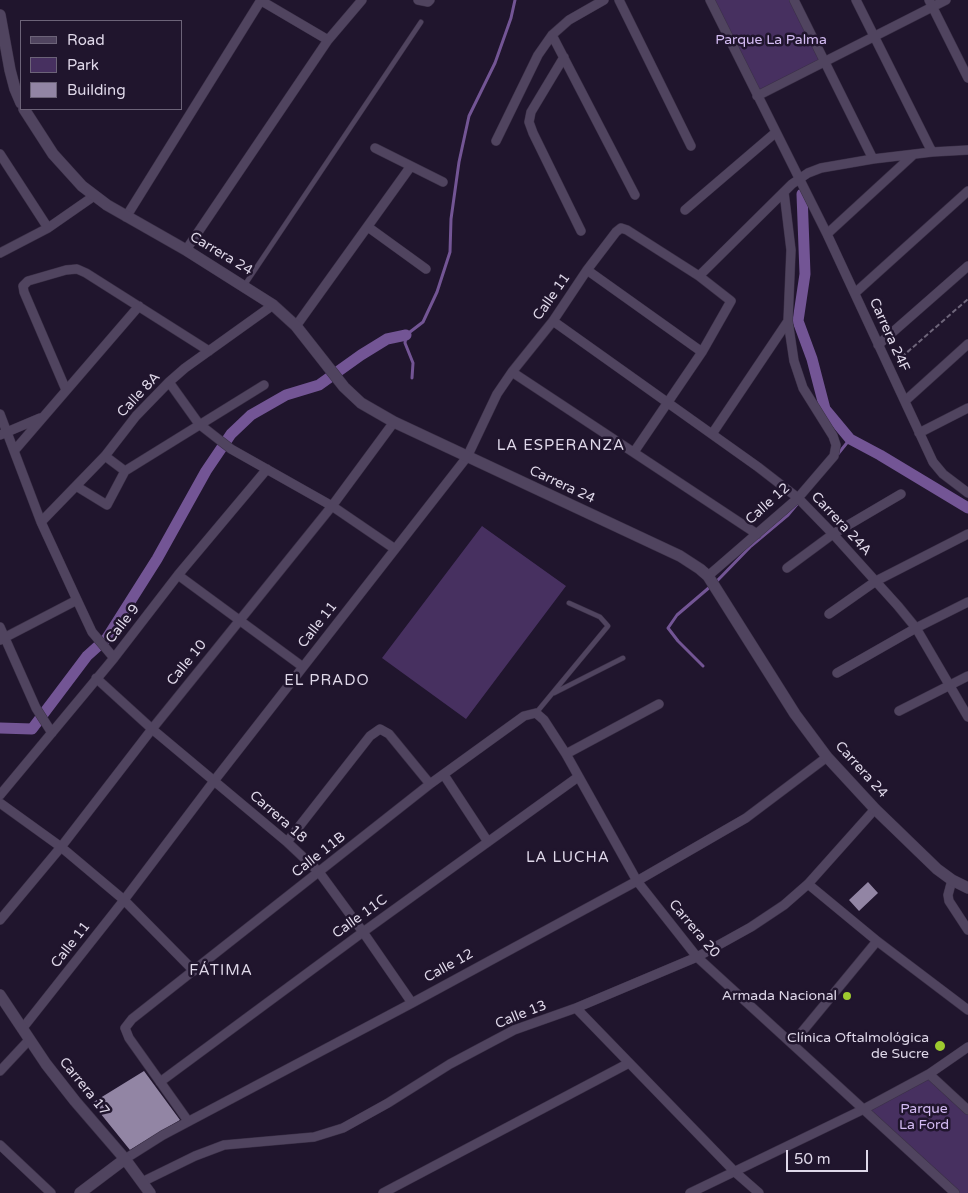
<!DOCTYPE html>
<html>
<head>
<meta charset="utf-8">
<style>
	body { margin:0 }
	#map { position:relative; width:968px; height:1193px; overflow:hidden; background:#20152d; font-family:"Varela Round",sans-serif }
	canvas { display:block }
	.legend { position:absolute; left:20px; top:20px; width:162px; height:90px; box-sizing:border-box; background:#20152d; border:1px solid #6c6378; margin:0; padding:6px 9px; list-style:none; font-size:15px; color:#dfd8e9 }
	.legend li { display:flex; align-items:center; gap:10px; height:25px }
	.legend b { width:25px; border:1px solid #6c6378 }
	.scale { position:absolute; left:786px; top:1150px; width:82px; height:22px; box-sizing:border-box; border:2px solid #dfd8e9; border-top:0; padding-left:6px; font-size:15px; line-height:18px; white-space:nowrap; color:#dfd8e9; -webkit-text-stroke:4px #20152d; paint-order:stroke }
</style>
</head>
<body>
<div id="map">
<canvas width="968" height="1193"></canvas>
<ul class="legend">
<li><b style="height:6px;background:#50445f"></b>Road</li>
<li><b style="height:14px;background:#473060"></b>Park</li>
<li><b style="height:14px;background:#9285a4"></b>Building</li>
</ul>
<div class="scale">50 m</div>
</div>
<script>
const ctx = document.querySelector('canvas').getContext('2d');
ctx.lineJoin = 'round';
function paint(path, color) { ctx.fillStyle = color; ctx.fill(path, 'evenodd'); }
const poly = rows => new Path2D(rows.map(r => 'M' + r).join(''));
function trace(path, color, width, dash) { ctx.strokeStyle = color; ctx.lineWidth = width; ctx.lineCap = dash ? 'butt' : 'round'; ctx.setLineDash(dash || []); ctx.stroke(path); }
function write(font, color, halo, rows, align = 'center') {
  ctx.font = font + ' "Varela Round",sans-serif'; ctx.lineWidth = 5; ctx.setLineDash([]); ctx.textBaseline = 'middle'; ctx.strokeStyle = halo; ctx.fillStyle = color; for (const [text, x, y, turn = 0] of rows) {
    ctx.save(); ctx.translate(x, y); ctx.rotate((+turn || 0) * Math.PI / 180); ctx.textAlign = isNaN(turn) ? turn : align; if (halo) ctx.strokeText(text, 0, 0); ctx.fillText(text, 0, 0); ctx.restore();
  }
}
paint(poly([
	[710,0,794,0,824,62,757,96],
	[482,526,566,586,466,719,382,658],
	[929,1074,968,1110,968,1193,955,1193,864,1109]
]), '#473060');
trace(poly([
	[412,378,413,363,405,343,406,335,423,322,437,292,450,252,451,219,459,162,469,116,495,63,511,18,515,0],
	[838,454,850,439],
	[716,582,751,546,788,515,798,503],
	[703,666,678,641,668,628,677,615,711,586]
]), '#735595', 3);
trace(poly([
	[802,194,805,274,798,321,812,359,825,409,850,439,880,455,968,508],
	[0,728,32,729,87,656,107,638,157,559,206,471,231,434,251,415,286,395,319,385,361,355,387,339,406,335]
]), '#735595', 11);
paint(poly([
	[868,882,878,893,859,911,849,900],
	[144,1071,180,1120,130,1150,92,1103]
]), '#9285a4');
const service = poly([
	[244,286,421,22],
	[554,693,623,658],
	[536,713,608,626,600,617,569,603]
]);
const minor = poly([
	[260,0,328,40],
	[418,0,428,2,430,0],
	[619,0,691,146],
	[710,0,827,234,933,462,943,474,968,493],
	[794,0,873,159],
	[856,0,932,152],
	[929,0,968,78],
	[552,35,635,195],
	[564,57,531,112,529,122,533,133,581,231],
	[757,96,946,0],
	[496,141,538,55,552,35,569,20,604,0],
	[375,148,443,182],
	[0,154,48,228],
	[685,210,775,133],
	[126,217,261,0],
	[368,227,426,269],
	[827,234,913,155],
	[186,250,328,40,362,0],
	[0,253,48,228,94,196],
	[587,270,702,352],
	[699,276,792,184,808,173,821,168,873,159,932,152,968,150],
	[855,293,968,191],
	[553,321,758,467,798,498,833,534,898,606,916,628,968,717],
	[296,326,411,166],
	[878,345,968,266],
	[512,372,757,534],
	[169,382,199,424,231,449,332,506,395,549],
	[66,390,24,292,23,286,28,281,66,270,77,269,86,273,209,351],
	[905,401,968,344],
	[0,414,41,522,77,600,92,632,114,658],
	[919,433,968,408],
	[712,434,788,321],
	[0,435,40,418],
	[14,451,139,306],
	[105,456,125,471],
	[76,486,107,505,125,471,264,385],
	[41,522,105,456,136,416,169,382,185,368,273,305],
	[787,568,833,534,901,494],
	[178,575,303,667],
	[708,576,798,498,834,456,836,445,833,436,803,388,794,361,788,321,791,250,784,192],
	[829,614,876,581,968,534],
	[0,627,36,708,52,733],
	[0,640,77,600],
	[837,673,916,628,968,602],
	[96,678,152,729,287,842,319,872,363,932,412,1003],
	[899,711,968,676],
	[566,754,659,704],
	[444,775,488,842],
	[0,795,114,658,178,575,267,469],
	[0,803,61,847,124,900,194,971],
	[287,842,370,736,380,729,389,734,430,784],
	[952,880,948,895,949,901,968,930],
	[808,884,877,941,968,1010],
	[0,920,61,847,152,729,332,506,394,422],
	[576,1008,735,1172,759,1193],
	[22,1029,124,900,214,781,467,457,497,394,512,372,553,321,587,270,616,232,621,228,627,230,699,276,731,301,702,352,634,452],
	[792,1044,877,941],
	[0,1071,29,1040],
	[929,1074,968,1110],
	[160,1082,363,932,578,777],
	[188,1121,129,1038,125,1028,132,1019,430,784,524,716,536,713,544,720,566,754,637,881,697,957,955,1193],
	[0,1145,51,1193],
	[125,1159,163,1135,412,1003,637,881,746,818,827,757],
	[142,1182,195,1156,224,1145,314,1137,343,1128,388,1103,450,1064,514,1030,576,1008,697,957,751,927,784,905,808,884,875,809],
	[383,1193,629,1063],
	[690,1193,864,1109,929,1074,968,1047]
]);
const tertiary = poly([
	[0,15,10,70,15,89,21,103],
	[24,109,53,154,82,186,107,205,186,250,273,305,296,326,344,387,361,403,394,422,680,556,700,569,708,576,795,714,827,757,875,809,937,869,952,880,968,888],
	[0,995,46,1064,75,1101,125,1159,150,1193],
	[80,1193,125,1159]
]);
trace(service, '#3b3047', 5.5);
trace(minor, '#3b3047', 10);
trace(tertiary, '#3b3047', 12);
trace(poly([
	[896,362,968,299]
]), '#6e657a', 2, [5, 2.5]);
trace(service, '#50445f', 4.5);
trace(minor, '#50445f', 9);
trace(tertiary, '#50445f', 11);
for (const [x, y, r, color] of [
	[847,996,5,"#9eca2f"],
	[940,1046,6,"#9eca2f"]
]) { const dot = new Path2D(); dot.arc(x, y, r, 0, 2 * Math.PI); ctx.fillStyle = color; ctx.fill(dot); trace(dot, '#20152d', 2); }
write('14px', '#d3bbf2', '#20152d', [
	["Parque La Palma",771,40],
	["Parque",924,1109],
	["La Ford",924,1125]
]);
write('14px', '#dfd8e9', '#20152d', [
	["Carrera 24",221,254,31],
	["Calle 11",552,297,-55],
	["Carrera 24F",889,335,66],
	["Calle 8A",139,395,-47],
	["Carrera 24",562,485,25],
	["Calle 12",768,504,-42],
	["Carrera 24A",841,524,47],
	["Calle 9",123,624,-52],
	["Calle 11",318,625,-52],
	["Calle 10",187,663,-51],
	["Carrera 24",861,770,48],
	["Carrera 18",278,817,41],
	["Calle 11B",319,855,-38],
	["Calle 11C",360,917,-36],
	["Carrera 20",694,929,50],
	["Calle 11",71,945,-52],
	["Calle 12",449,966,-29],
	["Calle 13",521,1015,-22],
	["Carrera 17",84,1087,51]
]);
write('14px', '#dfd8e9', '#20152d', [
	["Armada Nacional",837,996],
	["Clínica Oftalmológica",929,1038],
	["de Sucre",929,1054]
], 'right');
ctx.letterSpacing = '1px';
write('15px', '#dfd8e9', '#20152d', [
	["LA ESPERANZA",561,446],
	["EL PRADO",327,681],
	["LA LUCHA",568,858],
	["FÁTIMA",221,971]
]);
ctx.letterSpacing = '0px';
</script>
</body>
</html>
